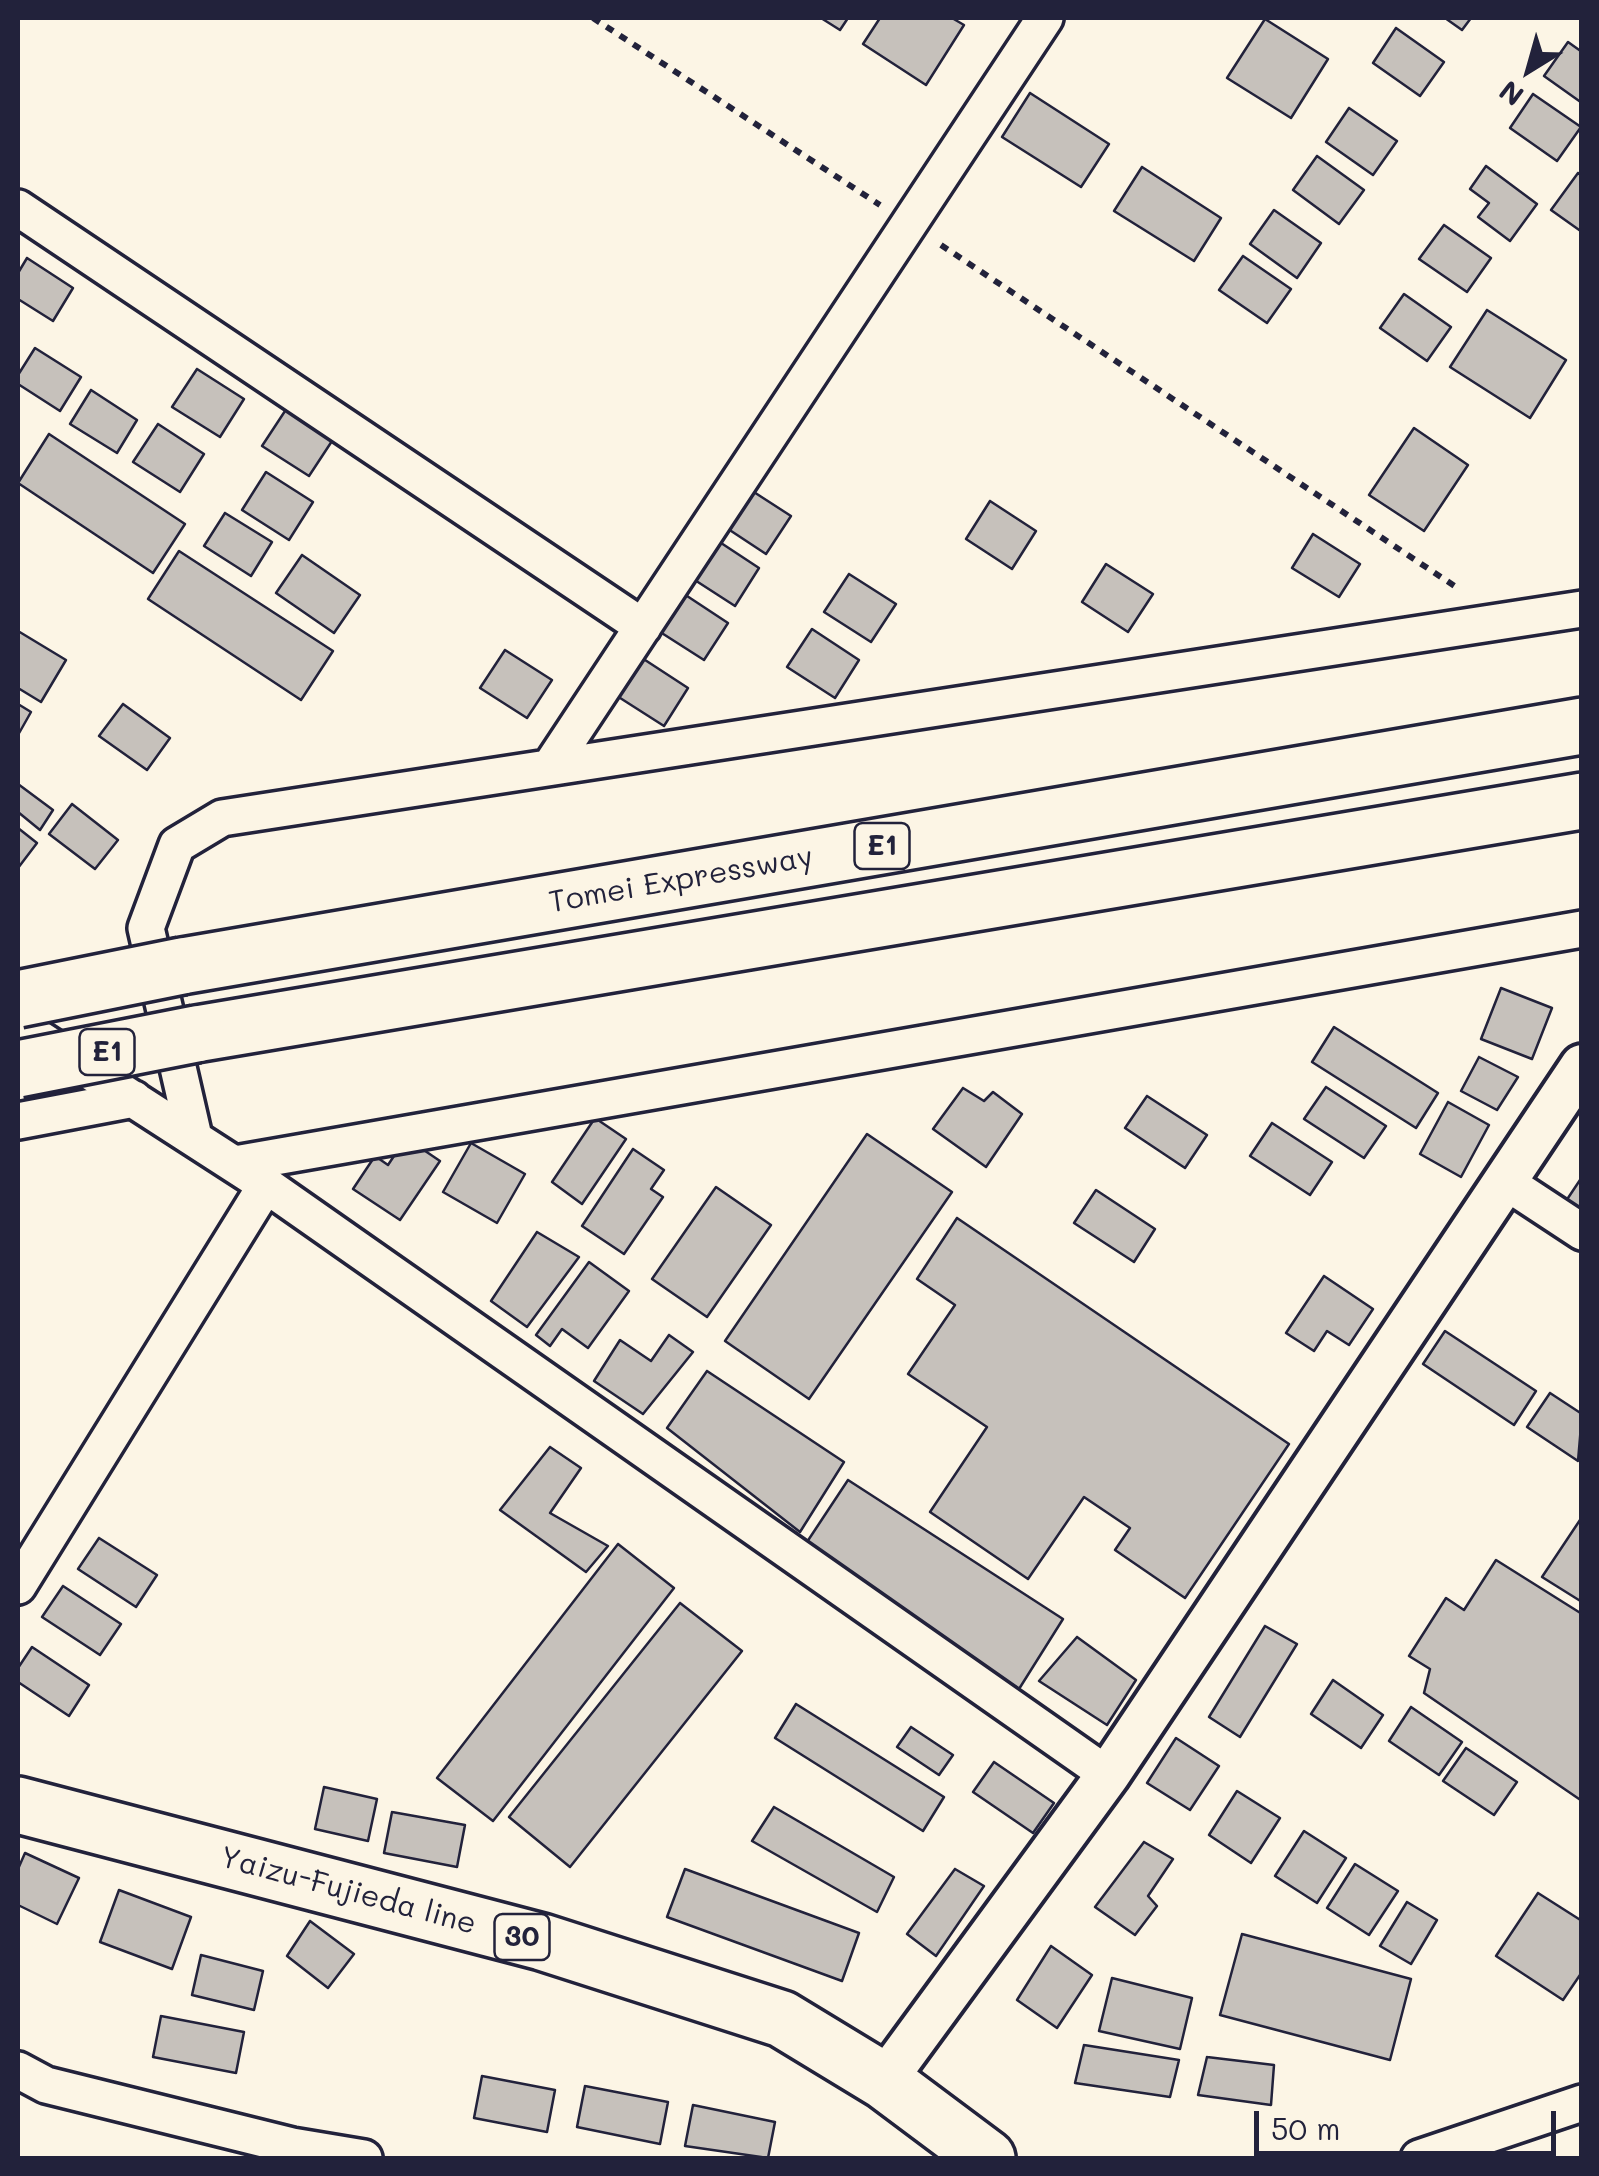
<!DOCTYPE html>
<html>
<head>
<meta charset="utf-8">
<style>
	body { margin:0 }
	#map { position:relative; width:1599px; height:2176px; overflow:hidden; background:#fcf5e5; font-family:Mali,sans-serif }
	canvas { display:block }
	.frame { position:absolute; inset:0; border:20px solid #22223b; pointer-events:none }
	.north { position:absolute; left:1479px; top:20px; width:100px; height:100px; -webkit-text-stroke:8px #fcf5e5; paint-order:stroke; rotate:217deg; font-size:28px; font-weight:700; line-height:40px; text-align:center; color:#22223b }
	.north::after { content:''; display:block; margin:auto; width:35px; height:45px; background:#22223b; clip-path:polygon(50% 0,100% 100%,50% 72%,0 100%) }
	.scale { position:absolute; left:1254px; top:2111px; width:302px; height:45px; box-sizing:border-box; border:5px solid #22223b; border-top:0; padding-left:12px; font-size:30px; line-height:35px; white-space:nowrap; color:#22223b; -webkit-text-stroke:8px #fcf5e5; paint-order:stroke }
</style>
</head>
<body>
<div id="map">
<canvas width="1599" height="2176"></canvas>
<div class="frame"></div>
<div class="north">N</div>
<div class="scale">50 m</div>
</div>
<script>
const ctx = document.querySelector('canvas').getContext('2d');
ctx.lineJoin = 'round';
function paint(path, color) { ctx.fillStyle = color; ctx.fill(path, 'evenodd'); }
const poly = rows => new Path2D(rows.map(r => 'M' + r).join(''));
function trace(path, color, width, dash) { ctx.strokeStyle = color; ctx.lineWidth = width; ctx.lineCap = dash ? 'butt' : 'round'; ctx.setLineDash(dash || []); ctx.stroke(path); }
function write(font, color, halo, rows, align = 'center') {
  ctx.font = font + ' Mali,sans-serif'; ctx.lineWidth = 8; ctx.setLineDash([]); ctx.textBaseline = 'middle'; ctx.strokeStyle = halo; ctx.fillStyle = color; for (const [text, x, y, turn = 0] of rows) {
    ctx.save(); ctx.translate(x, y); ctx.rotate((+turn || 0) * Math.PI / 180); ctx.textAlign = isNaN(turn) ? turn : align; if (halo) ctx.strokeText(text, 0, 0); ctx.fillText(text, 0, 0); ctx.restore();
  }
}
const building = poly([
	[821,18,848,18,840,30,821,18],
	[880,18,952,18,964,25,926,85,863,44,880,18],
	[1445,18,1471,18,1462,30,1445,18],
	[1265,19,1328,59,1291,118,1227,78,1265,19],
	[1396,28,1444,62,1420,96,1373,63,1396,28],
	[1568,42,1582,52,1582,103,1544,76,1568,42],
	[1030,93,1109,144,1081,187,1002,137,1030,93],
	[1533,94,1581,127,1557,161,1510,128,1533,94],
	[1349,108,1397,141,1373,175,1326,142,1349,108],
	[1317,156,1364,190,1339,224,1293,190,1317,156],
	[1486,166,1537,204,1510,241,1478,217,1489,203,1470,189,1486,166],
	[1142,167,1221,218,1194,261,1114,211,1142,167],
	[1578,173,1582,176,1582,232,1551,210,1578,173],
	[1274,210,1321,243,1297,278,1250,244,1274,210],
	[1444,225,1491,258,1467,292,1419,259,1444,225],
	[1243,256,1291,289,1267,323,1219,290,1243,256],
	[27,258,73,288,53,321,18,299,18,273,27,258],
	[1404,294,1451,327,1427,361,1380,328,1404,294],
	[1487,310,1566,360,1530,418,1450,367,1487,310],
	[35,348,81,377,60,411,18,384,18,375,35,348],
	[197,369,244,399,220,437,172,407,197,369],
	[91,390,137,420,117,453,70,424,91,390],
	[287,408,334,438,309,476,262,446,287,408],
	[158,424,204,454,180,492,133,462,158,424],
	[1414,428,1468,465,1424,531,1369,495,1414,428],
	[49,434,185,524,153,573,18,483,49,434],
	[266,472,313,502,289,540,242,510,266,472],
	[743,485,791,516,766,554,719,523,743,485],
	[990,501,1036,531,1012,569,966,539,990,501],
	[225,513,272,542,251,576,204,546,225,513],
	[1313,534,1360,564,1339,597,1292,568,1313,534],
	[712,537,759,568,735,606,687,575,712,537],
	[179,551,333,651,301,700,148,599,179,551],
	[302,555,360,595,334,633,276,593,302,555],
	[1106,564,1153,594,1128,632,1082,602,1106,564],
	[849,574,896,604,871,642,824,612,849,574],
	[681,592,728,623,704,660,657,630,681,592],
	[812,629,859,660,835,698,787,667,812,629],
	[18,631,66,660,41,702,18,688,18,631],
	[505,650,552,680,527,718,480,688,505,650],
	[642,658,688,688,664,726,617,696,642,658],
	[18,704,31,712,18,735,18,704],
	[123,704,170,738,147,770,99,736,123,704],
	[18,784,53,810,40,830,18,812,18,784],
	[72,804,118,840,95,869,49,834,72,804],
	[18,828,37,843,18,868,18,828],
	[1501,988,1552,1008,1532,1059,1481,1039,1501,988],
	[1334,1027,1438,1093,1416,1128,1312,1062,1334,1027],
	[1479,1057,1518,1077,1497,1110,1461,1091,1479,1057],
	[1326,1087,1386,1126,1364,1158,1304,1119,1326,1087],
	[963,1088,984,1101,993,1092,1022,1114,986,1167,933,1129,963,1088],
	[1147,1096,1207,1135,1185,1168,1125,1128,1147,1096],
	[1448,1102,1489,1125,1461,1177,1420,1154,1448,1102],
	[595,1118,626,1139,582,1204,552,1182,595,1118],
	[1272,1123,1332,1162,1310,1195,1250,1156,1272,1123],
	[867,1134,952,1192,809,1399,725,1341,867,1134],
	[406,1138,440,1161,400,1220,353,1189,375,1156,388,1165,406,1138],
	[471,1143,525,1174,497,1223,443,1192,471,1143],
	[633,1149,664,1170,651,1189,663,1197,624,1254,582,1226,633,1149],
	[1582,1177,1582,1220,1562,1207,1582,1177],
	[716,1187,771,1225,707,1317,652,1279,716,1187],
	[1096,1190,1155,1229,1134,1262,1074,1223,1096,1190],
	[957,1218,1289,1444,1185,1598,1115,1550,1130,1528,1084,1497,1028,1579,930,1512,987,1427,908,1374,955,1305,917,1279,957,1218],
	[537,1232,579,1257,527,1327,491,1301,537,1232],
	[589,1262,629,1291,588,1348,562,1329,550,1346,536,1335,589,1262],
	[1324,1276,1373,1309,1349,1345,1327,1331,1314,1351,1286,1333,1324,1276],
	[1445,1331,1536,1391,1514,1425,1423,1364,1445,1331],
	[669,1335,693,1352,643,1414,594,1381,620,1340,651,1361,669,1335],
	[707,1371,844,1462,800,1532,667,1428,707,1371],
	[1550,1393,1582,1414,1578,1461,1527,1427,1550,1393],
	[550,1447,581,1468,550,1513,608,1546,586,1572,500,1510,550,1447],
	[848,1480,1063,1619,1019,1689,805,1545,848,1480],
	[1582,1517,1582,1602,1542,1577,1582,1517],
	[99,1538,157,1575,136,1607,78,1569,99,1538],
	[618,1544,674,1588,493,1821,437,1778,618,1544],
	[1496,1560,1582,1614,1582,1801,1424,1693,1430,1669,1409,1656,1446,1598,1464,1610,1496,1560],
	[63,1586,121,1624,100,1655,42,1617,63,1586],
	[680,1603,742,1651,570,1867,509,1817,680,1603],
	[1265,1626,1297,1644,1240,1737,1209,1717,1265,1626],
	[1077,1637,1136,1680,1107,1725,1039,1681,1077,1637],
	[32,1647,89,1685,69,1716,18,1682,18,1668,32,1647],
	[1333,1680,1383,1715,1361,1748,1311,1714,1333,1680],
	[796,1704,944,1797,923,1831,775,1738,796,1704],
	[1411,1707,1462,1742,1439,1775,1389,1741,1411,1707],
	[911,1727,953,1755,939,1775,897,1747,911,1727],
	[1176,1738,1219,1766,1190,1810,1147,1783,1176,1738],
	[1466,1748,1517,1782,1494,1815,1443,1781,1466,1748],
	[994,1762,1054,1803,1033,1833,973,1792,994,1762],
	[324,1787,377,1799,368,1841,315,1829,324,1787],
	[1237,1791,1280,1818,1251,1863,1209,1835,1237,1791],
	[774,1807,894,1877,877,1912,752,1841,774,1807],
	[392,1812,465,1825,457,1867,384,1853,392,1812],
	[1304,1831,1346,1858,1317,1903,1275,1876,1304,1831],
	[1144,1842,1173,1859,1148,1896,1157,1906,1135,1935,1095,1907,1144,1842],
	[25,1853,79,1878,57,1924,18,1905,18,1869,25,1853],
	[1355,1864,1398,1891,1369,1935,1327,1908,1355,1864],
	[685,1869,859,1933,842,1981,667,1917,685,1869],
	[955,1869,984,1886,936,1956,907,1934,955,1869],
	[119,1890,191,1917,172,1969,100,1942,119,1890],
	[1538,1893,1582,1921,1582,1972,1563,2000,1496,1956,1538,1893],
	[1407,1902,1437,1920,1411,1964,1380,1946,1407,1902],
	[310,1921,354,1954,328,1988,287,1956,310,1921],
	[1242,1934,1411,1979,1390,2060,1220,2015,1242,1934],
	[1051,1946,1092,1975,1057,2028,1017,2000,1051,1946],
	[201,1955,263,1971,254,2010,192,1995,201,1955],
	[1112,1978,1192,1998,1180,2049,1099,2031,1112,1978],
	[161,2016,244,2032,236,2073,153,2057,161,2016],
	[1084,2045,1179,2060,1170,2097,1075,2083,1084,2045],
	[1207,2057,1274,2065,1271,2105,1198,2095,1207,2057],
	[482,2076,555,2090,547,2132,474,2118,482,2076],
	[585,2086,668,2102,660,2144,577,2127,585,2086],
	[693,2105,775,2122,768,2158,685,2146,693,2105]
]);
paint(building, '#c6c1bb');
trace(building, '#22223b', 2.5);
const minor = poly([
	[18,208,643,627],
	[550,767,1045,18],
	[18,1025,266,1185,1108,1775],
	[18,1121,134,1099],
	[194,1137,146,928,177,845,222,818,1582,609],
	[235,1164,1582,929],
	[1506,1182,1582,1232],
	[18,1586,266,1185],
	[18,2070,46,2085,292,2146,364,2158],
	[1419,2158,1582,2103]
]);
const tertiary = poly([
	[884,2081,1108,1775,1582,1066]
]);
const primary = poly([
	[18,1805,542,1942,782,2019,884,2081,987,2158]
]);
const motorway = poly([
	[182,966,1582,726],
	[196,1034,1582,801]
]);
trace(minor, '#22223b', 42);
trace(tertiary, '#22223b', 50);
trace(primary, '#22223b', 62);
trace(motorway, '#22223b', 62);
trace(poly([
	[593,18,880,205],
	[941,245,1459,589]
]), '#22223b', 6, [8, 8]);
trace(minor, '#fcf5e5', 35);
trace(tertiary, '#fcf5e5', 42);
trace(primary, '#fcf5e5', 55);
trace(motorway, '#fcf5e5', 55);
const motorwayBridge = poly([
	[18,999,182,966],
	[18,1069,196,1034]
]);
trace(motorwayBridge, '#22223b', 62, []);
trace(motorwayBridge, '#fcf5e5', 55);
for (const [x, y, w] of [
	[882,846,55],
	[107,1052,55],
	[522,1937,55]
]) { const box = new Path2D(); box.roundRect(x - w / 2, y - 23, w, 46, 8); ctx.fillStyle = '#fcf5e5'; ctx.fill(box); trace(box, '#22223b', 2.5); }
write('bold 28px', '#22223b', null, [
	["E1",882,846],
	["E1",107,1052],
	["30",522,1937]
]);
write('30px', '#22223b', '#fcf5e5', [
	["Tomei Expressway",681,880,-10],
	["Yaizu-Fujieda line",348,1891,15]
]);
</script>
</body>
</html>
